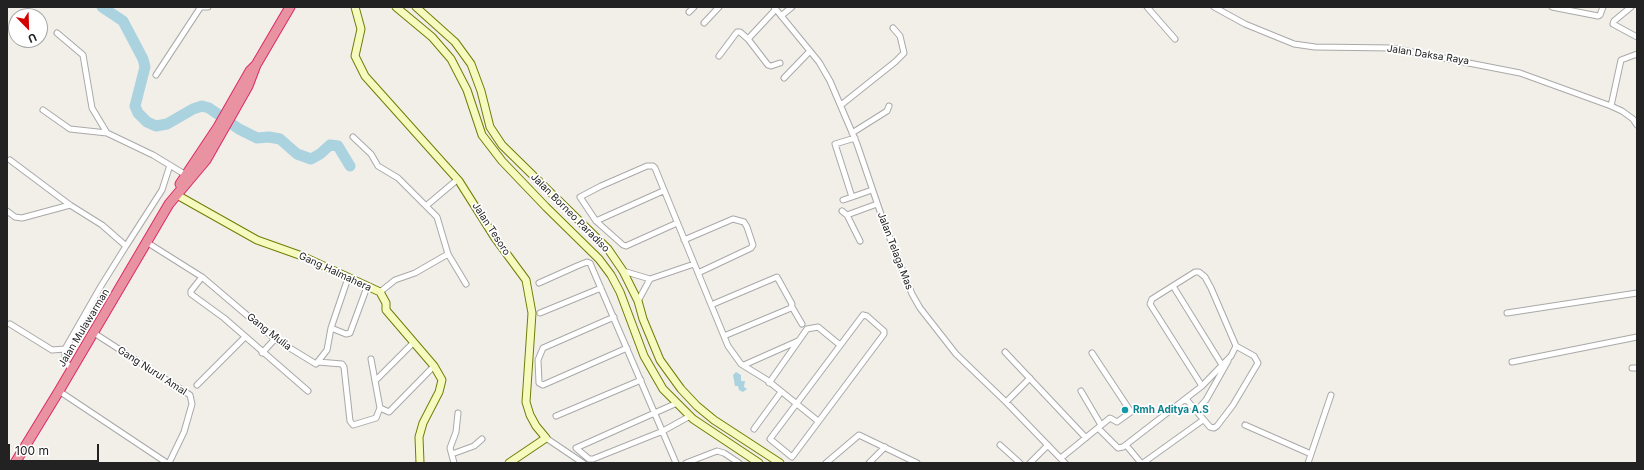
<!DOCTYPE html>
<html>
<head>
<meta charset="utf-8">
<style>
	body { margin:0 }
	#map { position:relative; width:1644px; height:470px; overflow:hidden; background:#f2efe9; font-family:Inter,sans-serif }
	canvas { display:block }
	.frame { position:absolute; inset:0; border:8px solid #222; pointer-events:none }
	.north { position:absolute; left:8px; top:8px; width:40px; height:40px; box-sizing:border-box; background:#fff; border:1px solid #a7a7a7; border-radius:50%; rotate:157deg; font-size:11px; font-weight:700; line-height:16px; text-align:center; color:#222 }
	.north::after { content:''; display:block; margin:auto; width:14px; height:18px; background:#d40000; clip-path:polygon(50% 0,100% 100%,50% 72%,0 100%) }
	.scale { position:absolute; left:8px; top:444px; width:91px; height:18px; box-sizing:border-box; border:2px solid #222; border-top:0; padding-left:5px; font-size:12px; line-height:14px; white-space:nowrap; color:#222; -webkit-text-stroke:3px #fff; paint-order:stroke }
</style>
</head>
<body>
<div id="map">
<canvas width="1644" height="470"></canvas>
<div class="frame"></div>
<div class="north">U</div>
<div class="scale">100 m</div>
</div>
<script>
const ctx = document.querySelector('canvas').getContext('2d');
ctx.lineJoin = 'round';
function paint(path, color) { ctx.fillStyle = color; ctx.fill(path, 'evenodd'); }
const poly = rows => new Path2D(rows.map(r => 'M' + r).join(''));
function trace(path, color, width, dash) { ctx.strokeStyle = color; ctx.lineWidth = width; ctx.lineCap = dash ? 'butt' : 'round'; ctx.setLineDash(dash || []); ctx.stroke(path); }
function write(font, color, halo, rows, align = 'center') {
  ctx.font = font + ' Inter,sans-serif'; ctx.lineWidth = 3.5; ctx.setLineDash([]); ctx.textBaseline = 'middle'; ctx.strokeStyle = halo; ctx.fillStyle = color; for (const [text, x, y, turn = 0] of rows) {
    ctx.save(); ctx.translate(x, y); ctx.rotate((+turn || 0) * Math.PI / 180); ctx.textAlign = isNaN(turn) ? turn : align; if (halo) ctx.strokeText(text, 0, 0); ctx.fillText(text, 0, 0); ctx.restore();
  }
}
paint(poly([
	[736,372,741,375,741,381,745,381,744,387,747,389,743,392,739,390,738,386,735,386,733,375]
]), '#aad3df');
trace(poly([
	[102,7,123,21,143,59,145,67,135,106,138,113,147,122,156,126,167,124,193,109,202,106,209,108,239,129,257,138,269,137,280,139,297,154,311,159,320,154,330,145,338,146,350,166]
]), '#aad3df', 11);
const street = poly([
	[199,7,208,7],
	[774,7,819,62,830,81,857,144,885,226,912,294,920,308,956,354,1006,402,1065,463],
	[1147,7,1175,39],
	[1214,7,1245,24,1294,44,1315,47,1392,48,1520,73,1611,106,1622,111,1633,119,1637,125],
	[1552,7,1598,16,1600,15,1603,7],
	[1631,7,1614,21,1613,24,1637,37],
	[689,12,694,7],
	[781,16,792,7],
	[704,23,719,7],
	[57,33,83,55,92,108,107,133,153,155,186,175],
	[748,39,768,65,771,66,780,63],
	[719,56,737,32,740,32,748,39,776,9],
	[156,75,200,8],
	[784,78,810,51],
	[841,105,895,62,904,53,900,36,893,28],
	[1611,106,1621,60,1637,54],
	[43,110,70,129,107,133],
	[852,133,887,111,889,106],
	[353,137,371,154,378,166,398,178,426,206],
	[855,138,835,144,852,197,872,190],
	[10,160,70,205],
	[458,179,426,206,437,217,448,254,466,284],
	[843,200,852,197],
	[7,211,15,217,22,218,70,205,102,225,126,246,101,286,65,349,65,360,71,370],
	[842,211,847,215,860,241],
	[847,215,877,204],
	[596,221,663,191],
	[677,223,626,246,623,245,596,221,580,197,601,186,647,166,653,166,655,168,728,346,741,364,767,380,818,421],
	[684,240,733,219,744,222,747,227,753,245,751,248,698,273],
	[148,243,202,277,275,339,316,364,327,350,331,328,348,278],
	[126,246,162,190,170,165],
	[623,271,650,279,694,264],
	[202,277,191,291,191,294,224,318,308,391],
	[539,283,577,266,587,262,590,263,676,463],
	[1173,286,1222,365],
	[380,292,395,280,415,273,448,254],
	[638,301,650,279],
	[711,305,777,277,792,304,791,308,724,336],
	[792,307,802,324],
	[540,313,601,288],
	[1507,313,1637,293],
	[863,315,867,316,884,331,884,334,792,457,770,439,863,315],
	[614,317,543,348,538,360,539,383,543,385,627,348],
	[10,324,52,350,65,349],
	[331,328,346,334,350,333,367,287],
	[94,333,190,395,192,404,184,432,169,463],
	[1005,352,1086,438],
	[262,353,275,339],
	[371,359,380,408,389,412,434,366],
	[318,362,342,364,344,367,350,421,353,425,376,418,380,408],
	[1512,362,1637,337],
	[744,365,798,341],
	[1632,368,1637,368],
	[376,380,414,342],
	[769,383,807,329,818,327,840,345],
	[197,385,245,337],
	[59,391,167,463],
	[1081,391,1101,425],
	[1186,399,1210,427,1214,428,1217,426,1233,405,1258,363,1254,356,1236,346],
	[1006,402,1030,378],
	[677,403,576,448,589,459,593,459,663,431,690,416],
	[1196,411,1206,400,1228,361],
	[556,416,641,380],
	[1245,425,1311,454],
	[1098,428,1118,448,1123,447,1202,386,1231,356,1236,346,1211,288,1205,277,1199,272,1195,272,1152,299,1150,304,1202,386],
	[754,429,781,392],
	[546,438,583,463],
	[1000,445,1020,463],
	[1126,445,1141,463],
	[452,454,474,446,482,439],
	[1061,458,1110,418,1117,422,1131,412,1092,353],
	[454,463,450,448,456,432,458,413],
	[686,463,717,451,724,453,739,463],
	[826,463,859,435,917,463],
	[869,463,885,447],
	[1030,463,1048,445],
	[1143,463,1203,420],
	[1308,463,1331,395]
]);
const secondary = poly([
	[355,7,361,29,355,56,365,76,459,181,495,238,526,280,532,313,526,402,530,415,536,426,546,438,509,463],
	[396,7,432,37,451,59,467,90,482,135,502,161,546,207,599,259,611,275,620,292,644,356,663,389,693,419,759,463],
	[416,7,455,42,471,64,481,91,490,127,502,145,608,249,623,271,638,301,643,319,660,360,681,389,697,406,714,420,780,463],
	[177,195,257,240,302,256,380,292,386,303,386,310,434,366,442,380,439,392,423,423,419,437,420,463]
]);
const highway = poly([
	[180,184,218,127,250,71,256,65,290,7],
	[15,463,59,391,169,204,206,160,248,86,256,65]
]);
trace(street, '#a9a9a9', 7);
trace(secondary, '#707d05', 9);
trace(highway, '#dc2a67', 11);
trace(street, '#fff', 5);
trace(secondary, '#f7fabf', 7);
trace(highway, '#e892a2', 9);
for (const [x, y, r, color] of [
	[1125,410,4,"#0f9aa8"]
]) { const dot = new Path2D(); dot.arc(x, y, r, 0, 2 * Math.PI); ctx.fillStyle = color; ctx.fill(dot); trace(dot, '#fff', 1.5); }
write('10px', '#222', '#fff', [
	["Jalan Daksa Raya",1428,55,9],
	["Jalan Borneo Paradiso",570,213,45],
	["Jalan Tesoro",491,229,57],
	["Jalan Telaga Mas",895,251,69],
	["Gang Halmahera",335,272,25],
	["Jalan Mulawarman",84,328,-59],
	["Gang Mulia",269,332,38],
	["Gang Nurul Amal",152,371,33]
]);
write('bold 10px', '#0d838f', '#fff', [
	["Rmh Aditya A.S",1133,410]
], 'left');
</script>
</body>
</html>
